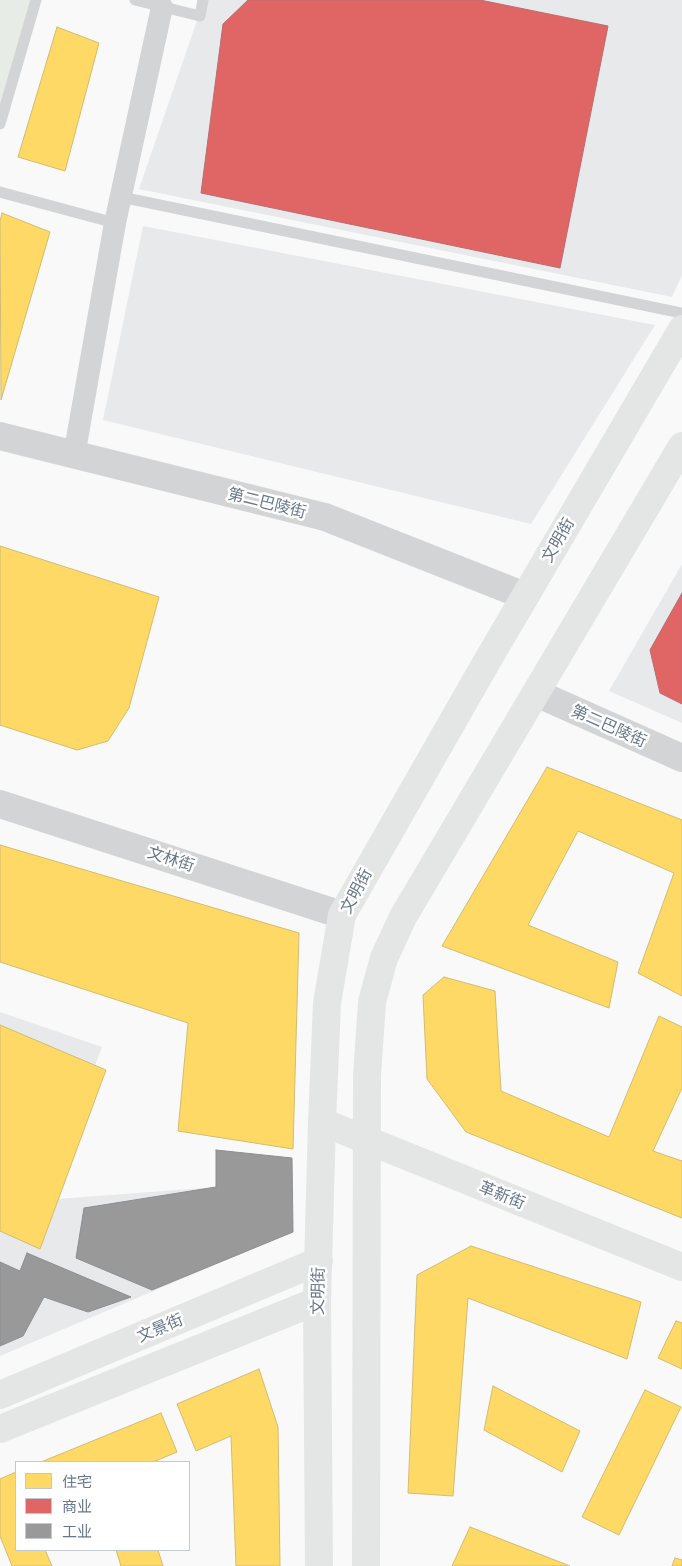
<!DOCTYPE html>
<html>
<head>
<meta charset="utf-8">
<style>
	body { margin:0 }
	#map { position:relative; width:682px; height:1566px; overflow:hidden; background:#f9f9f9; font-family:Barlow,"Noto Sans SC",sans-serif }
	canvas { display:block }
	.legend { position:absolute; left:15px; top:1461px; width:175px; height:90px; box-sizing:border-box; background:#fff; border:1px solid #c2c9d1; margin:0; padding:6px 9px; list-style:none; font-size:15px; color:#67778b }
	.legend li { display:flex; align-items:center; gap:10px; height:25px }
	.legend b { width:25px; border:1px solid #c2c9d1 }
</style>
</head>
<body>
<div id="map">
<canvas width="682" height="1566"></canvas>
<ul class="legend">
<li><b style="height:14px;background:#ffd966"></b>住宅</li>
<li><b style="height:14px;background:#e06666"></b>商业</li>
<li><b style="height:14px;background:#999"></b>工业</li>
</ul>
</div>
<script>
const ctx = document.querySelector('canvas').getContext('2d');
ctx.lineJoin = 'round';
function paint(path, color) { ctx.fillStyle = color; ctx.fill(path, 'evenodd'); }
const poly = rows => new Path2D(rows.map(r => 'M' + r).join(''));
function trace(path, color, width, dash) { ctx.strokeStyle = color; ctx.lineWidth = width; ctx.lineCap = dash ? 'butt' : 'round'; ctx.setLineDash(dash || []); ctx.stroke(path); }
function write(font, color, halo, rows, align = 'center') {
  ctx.font = font + ' Barlow,"Noto Sans SC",sans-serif'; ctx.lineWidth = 5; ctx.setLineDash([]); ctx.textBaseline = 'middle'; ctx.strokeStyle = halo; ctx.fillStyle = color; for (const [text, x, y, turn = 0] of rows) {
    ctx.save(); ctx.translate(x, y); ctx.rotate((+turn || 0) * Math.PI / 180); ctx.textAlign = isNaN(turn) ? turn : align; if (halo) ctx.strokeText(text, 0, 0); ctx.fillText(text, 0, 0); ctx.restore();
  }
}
paint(poly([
	[204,0,682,0,682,275,672,297,139,189],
	[143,226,655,325,531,524,103,420],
	[682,564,682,723,609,691],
	[0,1012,102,1047,44,1200,283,1182,293,1232,0,1356]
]), '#e8e9ea');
paint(poly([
	[0,0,36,0,0,124]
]), '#e8ece7');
const homes = poly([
	[57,27,99,43,65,171,18,157,57,27],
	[2,213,50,232,1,400,0,221,2,213],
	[0,546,159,597,129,708,108,741,77,750,0,725,0,546],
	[547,767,682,820,682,996,638,973,674,873,578,831,528,925,618,962,609,1008,442,946,547,767],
	[0,845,299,933,293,1149,178,1131,188,1023,0,962,0,845],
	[444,977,495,991,501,1091,609,1137,659,1016,682,1027,682,1088,653,1151,682,1161,682,1218,466,1132,427,1079,423,995,444,977],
	[0,1025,106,1070,40,1249,0,1231,0,1025],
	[471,1246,641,1302,627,1359,468,1298,453,1496,408,1493,417,1275,471,1246],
	[676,1321,682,1323,682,1369,658,1358,676,1321],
	[259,1369,278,1427,280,1566,236,1566,231,1436,196,1451,177,1404,259,1369],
	[493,1386,580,1431,562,1472,484,1430,493,1386],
	[645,1390,681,1407,619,1535,582,1517,645,1390],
	[161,1413,177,1452,153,1462,41,1462,161,1413],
	[16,1472,16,1550,45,1550,52,1566,12,1566,0,1536,0,1479,16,1472],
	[470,1527,570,1566,452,1566,470,1527],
	[116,1550,158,1550,163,1566,121,1566,116,1550],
	[675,1558,682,1560,682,1566,672,1566,675,1558]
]);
paint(homes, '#ffd966');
trace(homes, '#d1bc71', 1);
const shops = poly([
	[248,0,480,0,608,26,560,268,201,193,223,24,248,0],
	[682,593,682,704,660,693,650,650,682,593]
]);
paint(shops, '#e06666');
trace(shops, '#bc6b71', 1);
const industry = poly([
	[216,1150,292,1158,293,1232,152,1290,76,1258,84,1208,216,1187,216,1150],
	[27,1253,131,1297,88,1312,44,1297,23,1336,0,1346,0,1262,20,1271,27,1253]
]);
paint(industry, '#999');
trace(industry, '#8a8f95', 1);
trace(poly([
	[135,0,200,16,203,0],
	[0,124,36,0],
	[0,192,115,223],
	[121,197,682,313]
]), '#d3d4d5', 11);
trace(poly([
	[74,456,115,223,162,7]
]), '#d3d4d5', 22);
trace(poly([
	[0,436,325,517,525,596],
	[536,693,682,758],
	[0,804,342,915]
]), '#d3d4d5', 28);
trace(poly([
	[322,1122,682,1267],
	[0,1395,319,1261],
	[0,1429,317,1301]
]), '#e4e5e5', 28);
trace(poly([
	[319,1566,317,1301,322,1122,327,1003,342,915,486,663,682,329],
	[366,1566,367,1076,372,1002,384,958,403,917,682,446]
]), '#e4e5e5', 28);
write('16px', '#67778b', '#fff', [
	["第二巴陵街",267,503,14],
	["文明街",558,540,-60],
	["第二巴陵街",609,726,24],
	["文林街",171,859,18],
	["文明街",356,891,-62],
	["革新街",502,1195,22],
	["文明街",318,1291,-89],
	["文景街",160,1328,-23]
]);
</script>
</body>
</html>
